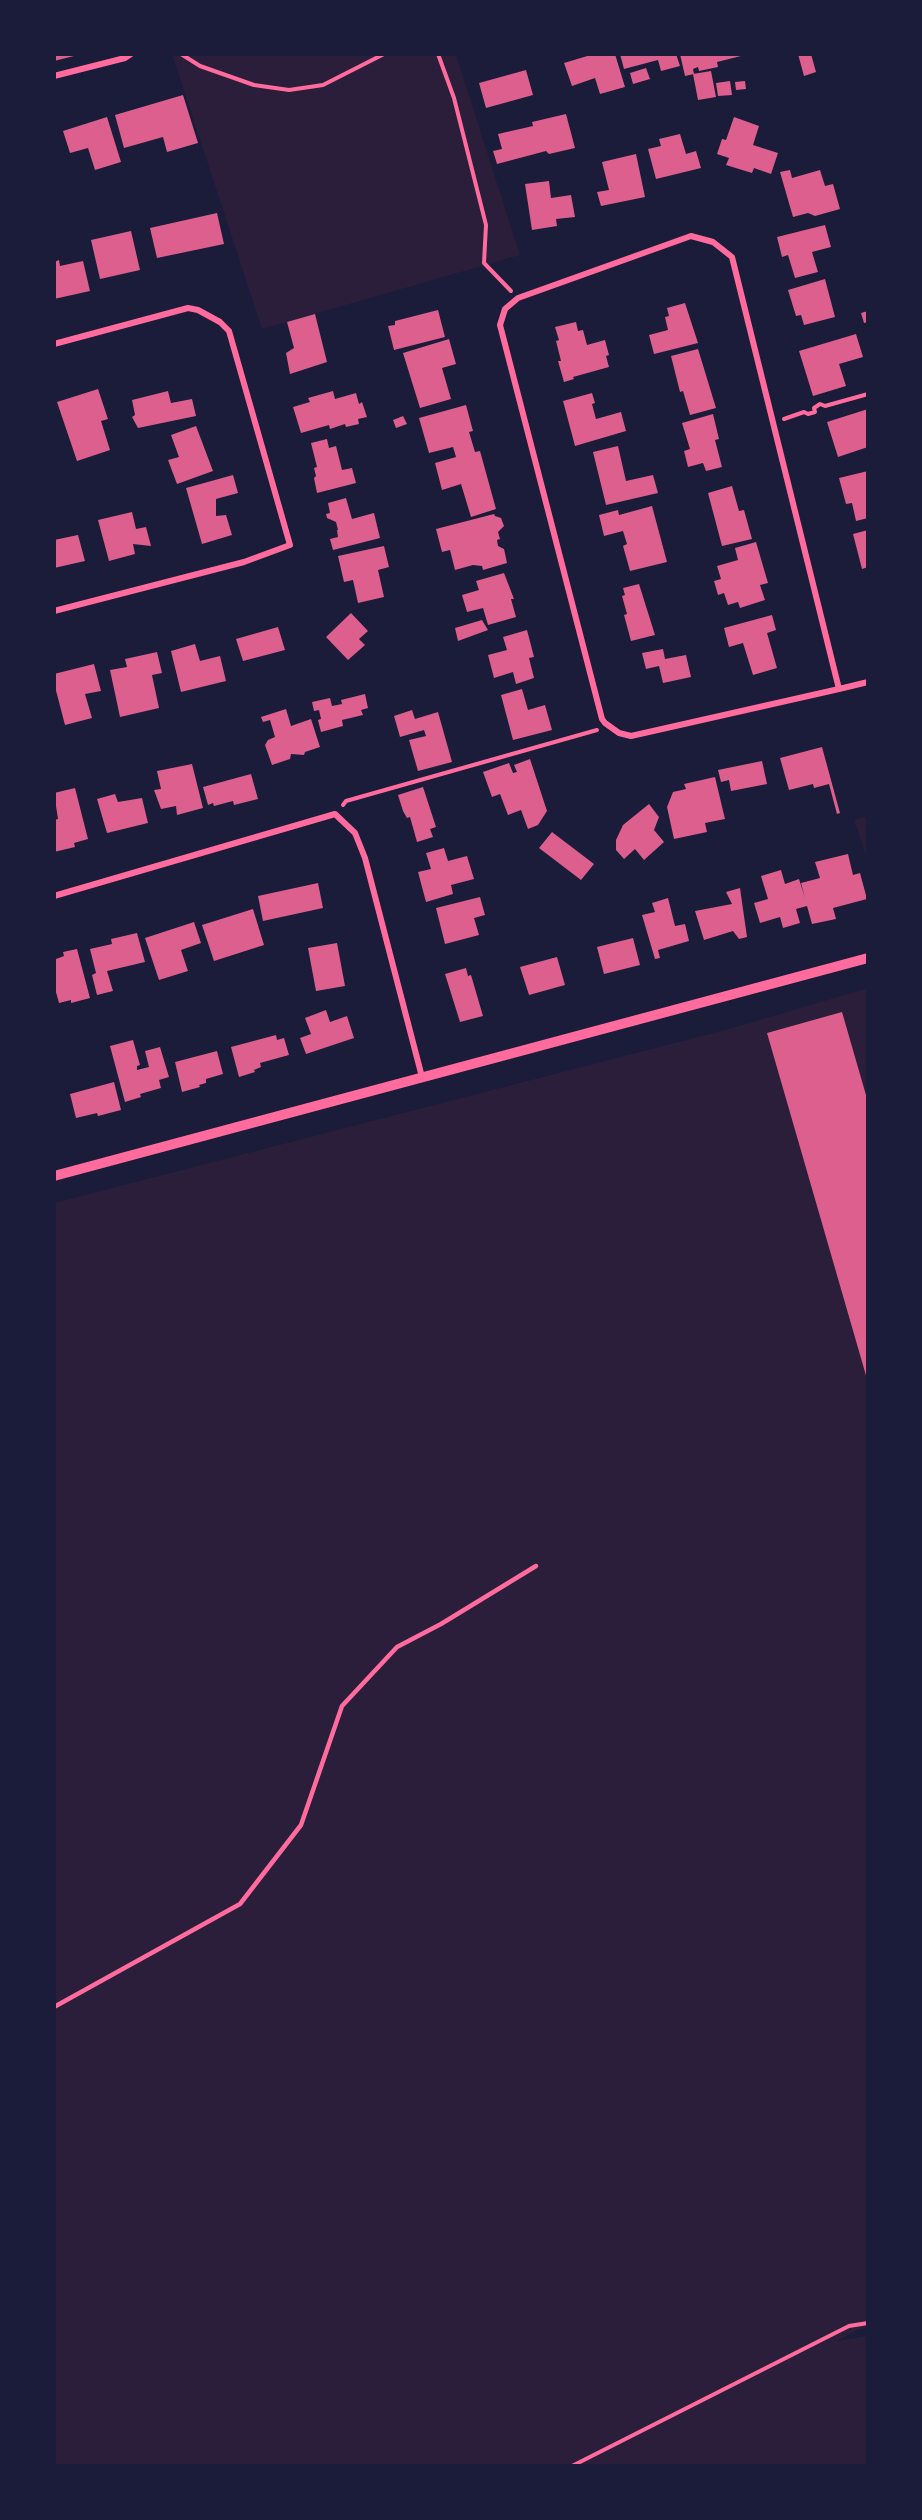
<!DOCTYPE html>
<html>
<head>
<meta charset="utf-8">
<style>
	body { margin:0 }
	#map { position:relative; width:922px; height:2520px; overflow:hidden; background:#1b1b3a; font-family:"Asap Condensed",sans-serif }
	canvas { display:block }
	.frame { position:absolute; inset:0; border:56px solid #1b1b3a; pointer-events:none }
</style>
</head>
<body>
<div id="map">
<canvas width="922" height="2520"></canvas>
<div class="frame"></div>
</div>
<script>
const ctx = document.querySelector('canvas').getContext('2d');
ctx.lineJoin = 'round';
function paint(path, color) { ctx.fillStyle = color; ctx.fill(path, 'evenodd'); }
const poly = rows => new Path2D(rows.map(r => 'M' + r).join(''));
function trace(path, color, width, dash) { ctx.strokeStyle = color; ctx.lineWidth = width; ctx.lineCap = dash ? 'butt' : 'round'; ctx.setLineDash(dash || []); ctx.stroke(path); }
paint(poly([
	[172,54,459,54,457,58,520,255,262,329],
	[868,816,868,861,854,820],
	[868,988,868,2328,857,2330,837,2341,868,2336,868,2466,54,2466,54,1203,729,1029]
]), '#2a1e3b');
paint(poly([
	[54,54,77,54,78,55,54,61],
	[594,54,615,54,625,87,600,94,595,78,572,86,564,63],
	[620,54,676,54,680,66,661,71,658,60,624,69],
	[680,54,741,54,741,56,717,62,718,67,699,71,698,67,693,69,694,74,685,76],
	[798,54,811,54,816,72,804,76],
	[646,68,650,79,633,84,630,73],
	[526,70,533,95,486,108,479,83],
	[711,71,716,97,698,100,693,74],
	[730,81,732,95,718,96,716,83],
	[745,81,746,89,736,90,735,82],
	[183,95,198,143,167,152,163,137,124,148,115,115],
	[566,114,575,148,549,154,546,151,497,164,493,151,502,149,498,134,533,126,532,122],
	[107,117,121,162,95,170,88,148,70,153,63,131],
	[734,117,759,126,753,145,778,153,771,174,754,168,752,173,726,165,729,158,717,154,722,139,726,140],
	[680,134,686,154,696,151,701,168,656,179,648,149,661,146,659,139],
	[636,154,645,197,601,206,597,192,609,190,602,162],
	[790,170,792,178,820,170,825,186,833,184,840,209,815,216,808,213,793,217,780,172],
	[549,181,551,198,571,195,575,217,556,219,557,226,532,230,525,184],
	[217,213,224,244,157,258,150,228],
	[825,225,831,247,812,252,818,272,795,278,788,255,782,257,777,237],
	[131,231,140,270,100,279,91,240],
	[59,260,60,266,83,261,90,291,54,299,54,262],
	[825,279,835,317,804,325,801,315,796,316,788,290],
	[685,303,698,343,654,354,649,335,668,330,665,317,669,316,667,308],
	[438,310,445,337,394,350,388,326,395,325,395,321],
	[868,311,868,322,864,323,861,313],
	[315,314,327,362,290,374,286,353,294,348,287,322],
	[576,322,578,331,583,330,587,345,605,340,609,355,606,356,609,367,573,377,574,379,564,382,558,361,561,361,556,341,559,340,555,327],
	[856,334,863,357,839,364,846,386,813,396,799,351],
	[449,339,456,364,442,368,451,399,420,408,403,353],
	[698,349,716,408,690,415,683,391,680,392,671,356],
	[98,389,108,419,101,421,110,450,77,461,57,402],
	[168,391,171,403,192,399,196,416,138,428,132,417,135,415,132,400],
	[333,391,335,399,356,393,359,404,362,402,367,417,358,419,359,424,346,427,345,424,330,429,329,425,301,433,293,407,310,402,308,398],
	[592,393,595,403,592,404,596,419,621,412,626,431,575,446,563,401],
	[466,405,473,431,469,432,475,452,480,451,496,509,471,517,461,484,442,490,435,463,456,457,453,447,429,453,419,418],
	[868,409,868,447,838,457,827,422],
	[713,414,719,439,715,440,722,467,706,471,703,463,688,467,684,451,690,449,682,423],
	[403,416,407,424,396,428,393,420],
	[196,426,213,471,177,484,168,460,179,457,171,435],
	[327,439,329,448,336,446,342,470,352,468,356,483,317,493,314,478,316,476,314,468,317,467,311,443],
	[618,446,626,481,653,475,658,493,606,505,593,452],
	[868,471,868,518,856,521,852,503,846,504,839,478],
	[233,475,238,493,216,499,216,516,226,515,232,535,202,544,186,488],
	[732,486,739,511,744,510,752,539,722,546,708,493],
	[346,498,352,519,374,513,380,538,333,550,330,539,338,537,337,530,338,530,336,522,327,518,326,514,330,513,328,503],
	[652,506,667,562,630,571,623,546,627,544,623,531,604,536,599,515,618,510,619,515],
	[132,512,136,529,146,527,151,546,133,544,135,554,109,561,98,520],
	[494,514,495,516,501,518,504,526,498,532,500,539,497,540,498,546,504,549,507,563,483,570,482,566,473,565,455,570,450,550,442,552,436,529],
	[868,530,868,567,862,569,853,534],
	[78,535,85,561,54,568,54,540],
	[756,542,768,583,760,585,765,600,740,608,738,602,728,605,724,593,718,595,714,581,721,579,717,566,738,560,735,548],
	[384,546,389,567,378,570,384,597,358,603,353,580,344,582,338,556],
	[504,573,514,599,511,599,516,617,488,625,483,608,467,612,462,595,479,590,476,581],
	[639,584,655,635,631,641,624,615,627,614,622,596,625,595,623,588],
	[351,613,368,631,359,639,365,645,348,660,326,637],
	[772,615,776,630,767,633,777,668,753,675,743,643,729,647,724,628],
	[482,620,488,630,458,641,455,628],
	[278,627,285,650,243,661,236,639],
	[527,630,534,657,529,658,534,678,516,684,513,672,494,678,488,655,507,650,503,637],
	[195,644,200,661,220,656,226,681,181,692,171,651],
	[663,649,665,659,686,655,691,677,663,683,659,666,646,669,642,653],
	[157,652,162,673,152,675,159,708,120,717,110,670,127,667,125,659],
	[94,664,101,691,85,694,92,718,65,725,54,683,54,674],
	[522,689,528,710,545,705,552,730,513,740,501,695],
	[365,694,368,708,361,710,363,715,342,720,343,726,321,732,318,720,321,719,319,710,314,711,312,702,330,698,332,706,342,704,341,700],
	[286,709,291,726,311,719,320,747,305,752,304,755,291,754,290,759,272,765,265,745,268,740,275,737,270,720,263,722,261,717],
	[412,710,415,719,438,712,452,762,418,771,409,740,426,736,424,730,400,737,394,716],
	[822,747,840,813,837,814,829,784,814,788,813,784,789,790,780,758],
	[530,759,547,811,538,825,528,829,521,810,508,815,500,794,492,797,483,772,509,763,513,773,517,772,514,765],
	[762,761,767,784,731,791,729,780,721,782,718,770],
	[192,764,203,808,177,815,176,806,161,809,154,790,161,789,157,771],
	[251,774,258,799,234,805,233,801,214,806,213,803,208,805,203,787],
	[715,777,725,819,705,823,707,832,674,839,667,807,673,792,686,789,684,784],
	[423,787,436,827,430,829,433,837,417,842,410,817,407,818,403,811,398,795],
	[75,788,88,839,74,843,75,847,54,852,54,820,58,819,54,793],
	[115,794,118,802,142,798,148,823,107,833,97,799],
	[649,804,659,817,654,830,664,842,644,860,635,849,624,859,616,850,616,840,623,825],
	[552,832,594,864,581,880,539,848],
	[444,848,448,861,467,856,474,879,451,885,453,894,426,902,418,872,431,869,426,853],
	[848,854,853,875,860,873,867,899,833,908,836,919,812,924,807,906,796,909,800,923,783,928,780,917,760,923,754,903,768,899,761,876,781,870,785,884,799,879,805,898,801,883,820,878,815,862],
	[318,883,323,908,263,921,258,896],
	[740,888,747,937,739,939,733,931,704,940,695,911,732,904,726,892],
	[480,897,485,915,474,918,479,935,445,944,436,908],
	[668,898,675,926,685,924,689,941,658,950,660,958,655,959,642,915,655,912,652,903],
	[253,909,264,945,214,961,202,925],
	[194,922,201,943,181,950,188,971,159,980,145,938],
	[137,933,145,962,107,971,113,991,97,995,92,975,96,973,90,949,112,944,111,939],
	[633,938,640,965,604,974,597,947],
	[337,943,345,986,316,991,308,948],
	[77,949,90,998,71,1003,71,1000,59,1003,54,985,54,962,56,962,56,959,64,956,63,952],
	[557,957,565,985,529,995,520,967],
	[466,968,468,976,471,975,483,1016,460,1022,445,974],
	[326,1010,330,1022,347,1016,354,1038,306,1054,300,1038,311,1034,305,1018],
	[842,1012,868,1102,867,1379,767,1033],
	[276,1035,277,1040,284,1038,289,1055,260,1063,261,1067,254,1070,255,1072,239,1077,231,1047],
	[133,1040,140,1065,137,1066,137,1070,149,1067,145,1051,160,1047,169,1077,159,1080,161,1088,140,1094,141,1097,125,1102,110,1046],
	[217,1051,223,1074,206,1079,206,1083,199,1085,200,1087,182,1092,175,1062],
	[114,1082,121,1110,98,1116,97,1113,76,1118,70,1094]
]), '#dd5f8e');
trace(poly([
	[181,54,200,66,254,85,289,90,323,85,384,54],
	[438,54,454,98,486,225,484,263,511,291],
	[784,419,804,412,808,414,815,412,814,408,820,404,825,406,868,394],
	[343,805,346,801,597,730],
	[572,2466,849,2326,868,2323]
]), '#ff6b9d', 4);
trace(poly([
	[54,2007,240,1904,301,1825,342,1706,397,1647,441,1624,536,1566]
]), '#ff6b9d', 4.5);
trace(poly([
	[54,76,125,58,131,54],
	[54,344,188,308,198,310,220,322,229,331,290,545,244,562,54,611],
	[839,689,732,257,713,242,691,236,518,298,505,309,500,325,602,719,605,723,619,733,631,736,839,689,868,682],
	[54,896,335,814,355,833,365,858,422,1077]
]), '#ff6b9d', 6);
trace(poly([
	[54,1176,868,958]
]), '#ff6b9d', 10);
</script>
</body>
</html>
